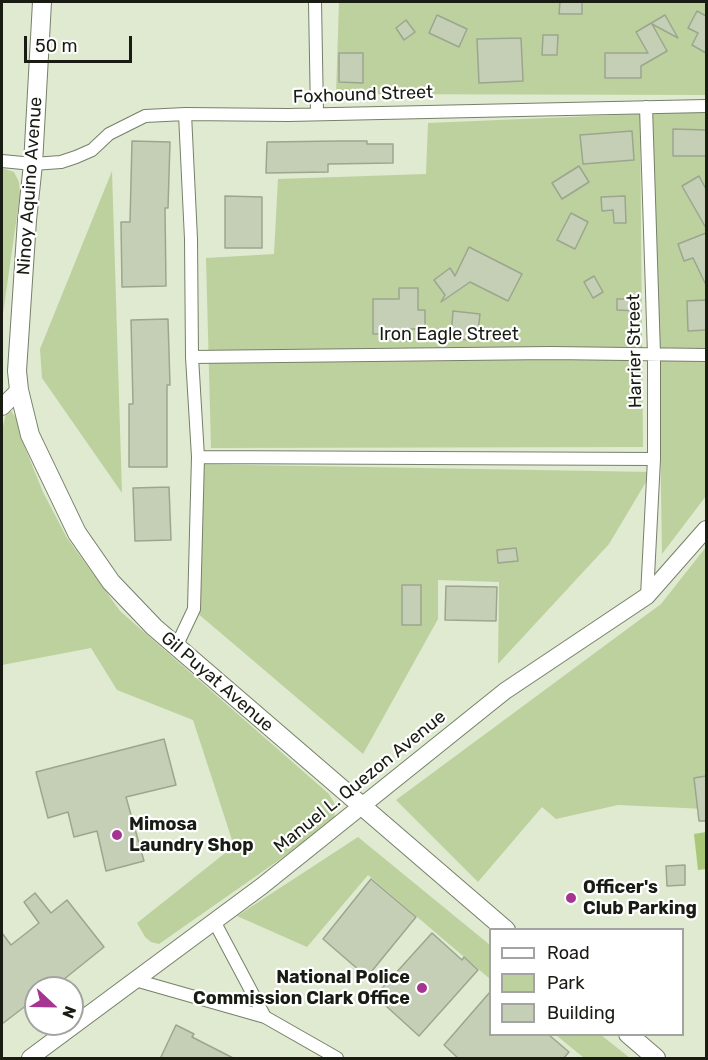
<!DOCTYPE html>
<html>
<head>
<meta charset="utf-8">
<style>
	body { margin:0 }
	#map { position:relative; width:708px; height:1060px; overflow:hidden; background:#dfead0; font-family:Rubik,sans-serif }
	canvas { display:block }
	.frame { position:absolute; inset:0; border:3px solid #191c13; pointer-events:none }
	.legend { position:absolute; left:489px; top:928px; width:195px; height:108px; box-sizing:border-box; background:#fff; border:2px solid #a3a4a1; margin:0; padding:8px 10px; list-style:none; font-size:18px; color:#191c13 }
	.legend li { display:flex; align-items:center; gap:12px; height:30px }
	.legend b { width:30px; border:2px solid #a3a4a1 }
	.north { position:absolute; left:24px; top:976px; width:60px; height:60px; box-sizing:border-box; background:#fff; border:2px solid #a3a4a1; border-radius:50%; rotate:112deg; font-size:16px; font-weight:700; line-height:24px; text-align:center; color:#191c13 }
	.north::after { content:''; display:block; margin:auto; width:21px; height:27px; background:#a53591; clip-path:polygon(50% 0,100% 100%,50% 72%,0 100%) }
	.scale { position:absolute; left:24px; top:36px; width:108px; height:27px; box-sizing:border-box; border:3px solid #191c13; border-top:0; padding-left:8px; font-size:18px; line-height:21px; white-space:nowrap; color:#191c13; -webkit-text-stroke:4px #fff; paint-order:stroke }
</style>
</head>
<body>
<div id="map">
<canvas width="708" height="1060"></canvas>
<div class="frame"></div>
<ul class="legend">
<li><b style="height:8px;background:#fff"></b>Road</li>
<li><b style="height:16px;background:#bdd19e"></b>Park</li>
<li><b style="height:16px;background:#c5cfb6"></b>Building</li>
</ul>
<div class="north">N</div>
<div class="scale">50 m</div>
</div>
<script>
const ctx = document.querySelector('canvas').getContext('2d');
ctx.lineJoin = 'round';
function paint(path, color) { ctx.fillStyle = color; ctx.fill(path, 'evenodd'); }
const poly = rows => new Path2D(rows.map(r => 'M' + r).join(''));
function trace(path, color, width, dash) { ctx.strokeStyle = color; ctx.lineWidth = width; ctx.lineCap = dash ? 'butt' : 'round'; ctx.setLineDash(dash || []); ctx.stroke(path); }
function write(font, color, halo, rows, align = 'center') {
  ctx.font = font + ' Rubik,sans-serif'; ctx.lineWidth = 4.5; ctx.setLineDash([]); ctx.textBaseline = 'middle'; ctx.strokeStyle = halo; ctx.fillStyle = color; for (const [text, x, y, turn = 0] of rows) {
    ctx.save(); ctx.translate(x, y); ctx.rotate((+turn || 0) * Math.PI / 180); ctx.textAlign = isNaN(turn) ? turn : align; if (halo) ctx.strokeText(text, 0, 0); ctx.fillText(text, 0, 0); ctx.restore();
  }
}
paint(poly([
	[339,2,706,2,706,95,336,94],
	[648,101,706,103,706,351,654,353],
	[640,114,643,447,211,448,206,258,274,254,278,179,426,174,428,123],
	[2,168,14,172,19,182,20,194,2,321],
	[112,171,122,493,42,378,40,349],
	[659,358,706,362,706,496,662,554],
	[11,411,17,419,21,438,43,492,67,538,120,611,329,794,336,806,334,819,329,825,159,944,151,942,145,937,137,923,234,846,193,720,117,690,91,648,2,665,2,431,5,417,8,412],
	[192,464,652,472,609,544,498,664,499,582,438,580,438,619,363,754,189,606],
	[706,547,706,809,618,805,556,819,542,807,478,882,396,800,661,604],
	[358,837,490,945,490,979,368,875,307,947,237,916],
	[556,1035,601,1035,630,1058,584,1058]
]), '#bdd19e');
paint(poly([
	[706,832,706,869,698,870,694,834]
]), '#a9c877');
const building = poly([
	[560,2,582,2,582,14,559,14,560,2],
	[697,11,706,16,706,53,692,45,698,33,688,28,697,11],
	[437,15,467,29,459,47,429,33,437,15],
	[665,15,678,38,652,24,667,51,641,66,641,78,605,78,605,53,648,53,636,32,665,15],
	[406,20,415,32,404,40,396,28,406,20],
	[543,35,558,35,557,55,542,55,543,35],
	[521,38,523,81,479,83,477,39,521,38],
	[339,53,363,53,363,83,339,82,339,53],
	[673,129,706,130,706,156,673,156,673,129],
	[632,131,634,160,583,164,580,135,632,131],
	[132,141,170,142,168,208,165,208,166,286,122,287,121,222,130,222,132,141],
	[339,141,367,141,367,144,393,144,393,163,328,164,328,172,266,173,267,142,339,141],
	[579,166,589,182,562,199,552,183,579,166],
	[699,176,706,189,706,228,682,186,699,176],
	[225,196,262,197,262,248,225,248,225,196],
	[625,196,626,223,614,223,613,210,602,211,601,197,625,196],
	[571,213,588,222,575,249,557,240,571,213],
	[706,233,706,285,693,258,684,261,678,244,706,233],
	[469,247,522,274,508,301,470,282,441,302,445,295,434,280,450,268,455,276,469,247],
	[594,276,603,292,593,298,584,282,594,276],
	[399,288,418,288,418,310,425,310,425,329,407,329,407,341,394,341,394,334,373,334,373,299,399,299,399,288],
	[617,299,637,299,637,311,617,310,617,299],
	[706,300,706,330,688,331,687,301,706,300],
	[453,311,480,314,477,341,451,338,453,311],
	[168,319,170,385,167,385,167,467,129,467,129,404,133,404,131,320,168,319],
	[169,487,171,540,135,541,133,488,169,487],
	[516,548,518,561,498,563,497,550,516,548],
	[402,585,421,585,421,625,402,625,402,585],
	[446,586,497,587,496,621,445,620,446,586],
	[164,739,176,785,126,797,144,861,106,871,97,831,74,837,68,812,48,818,36,772,164,739],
	[706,776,706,821,699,821,694,778,706,776],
	[685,865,685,885,667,886,666,866,685,865],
	[371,879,416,917,367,977,323,939,371,879],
	[35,893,51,913,67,900,104,947,53,988,36,988,36,998,2,1024,2,933,11,945,39,923,24,902,35,893],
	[432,933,462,960,464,957,478,970,419,1036,375,996,432,933],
	[490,992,490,1035,549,1035,569,1052,563,1059,459,1059,444,1045,490,992],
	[176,1025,194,1034,192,1037,235,1059,160,1059,176,1025]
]);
paint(building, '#c5cfb6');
trace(building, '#9ca68e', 1.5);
const minor = poly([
	[315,2,317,113],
	[646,107,654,354,654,459,647,596],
	[2,161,33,164,61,162,76,157,92,150,109,134,145,116,185,114,288,115,706,106],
	[192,357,551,353,706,355],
	[198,457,654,459],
	[176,647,194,609,198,457,192,357,191,239,185,114],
	[214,921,265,1017],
	[135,980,265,1017,337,1058]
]);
const tertiary = poly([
	[2,407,19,390],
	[30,1058,262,886,505,691,647,596,706,529]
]);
const secondary = poly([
	[42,2,33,164,27,220,17,371,19,390,30,435,77,533,111,582,154,627,506,930],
	[628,1034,656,1058]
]);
trace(minor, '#768069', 14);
trace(tertiary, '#768069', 18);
trace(secondary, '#768069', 20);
trace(minor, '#fff', 12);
trace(tertiary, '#fff', 16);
trace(secondary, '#fff', 18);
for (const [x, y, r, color] of [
	[117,835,6,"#a53591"],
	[571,898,6,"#a53591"],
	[422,988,6,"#a53591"]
]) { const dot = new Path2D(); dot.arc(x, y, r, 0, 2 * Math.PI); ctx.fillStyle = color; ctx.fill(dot); trace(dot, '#fff', 2); }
write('18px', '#191c13', '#fff', [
	["Foxhound Street",363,95,-2],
	["Ninoy Aquino Avenue",30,186,-86],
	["Iron Eagle Street",449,335],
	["Harrier Street",635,351,-91],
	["Gil Puyat Avenue",217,682,41],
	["Manuel L. Quezon Avenue",360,782,-39]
]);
write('bold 18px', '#191c13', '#fff', [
	["Mimosa",129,825],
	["Laundry Shop",129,846],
	["Officer's",583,888],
	["Club Parking",583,909],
	["National Police",410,978,"right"],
	["Commission Clark Office",410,999,"right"]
], 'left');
</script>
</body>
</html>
